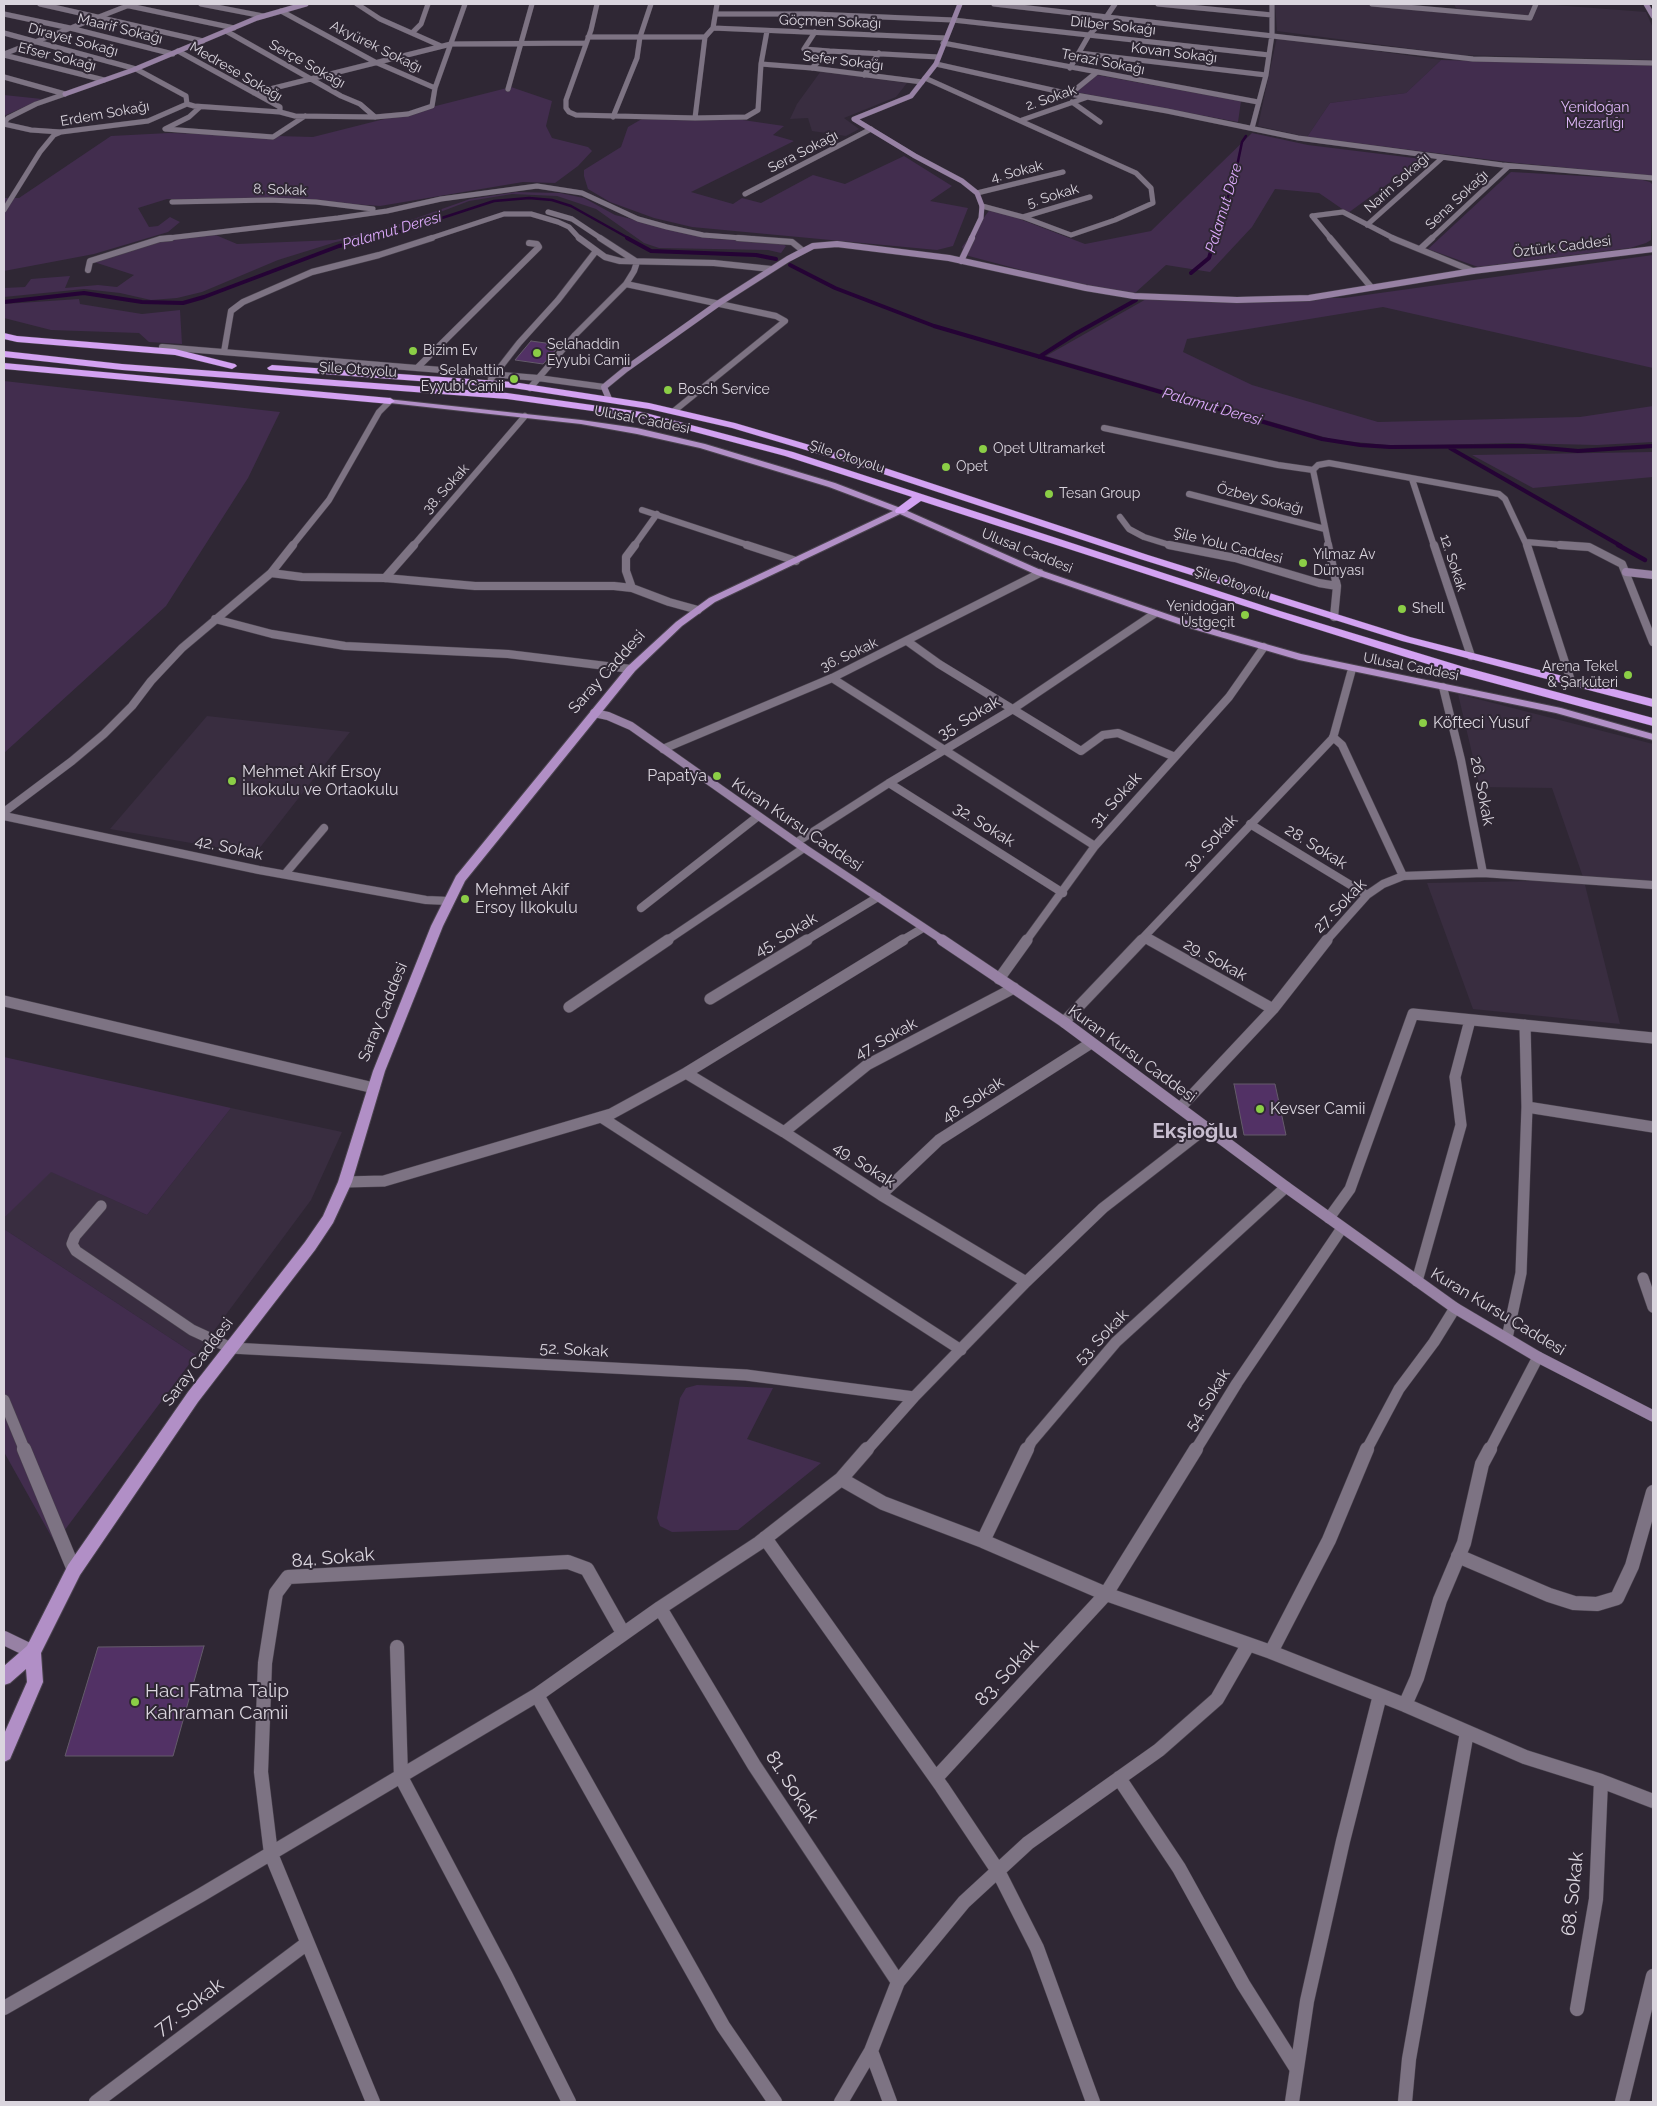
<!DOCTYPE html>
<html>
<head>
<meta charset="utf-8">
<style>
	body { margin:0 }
	#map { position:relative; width:1657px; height:2106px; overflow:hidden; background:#2f2734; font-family:Raleway,sans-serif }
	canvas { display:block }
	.frame { position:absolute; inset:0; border:5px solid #dad5de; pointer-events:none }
</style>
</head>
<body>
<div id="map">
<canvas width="1657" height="2106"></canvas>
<div class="frame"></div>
</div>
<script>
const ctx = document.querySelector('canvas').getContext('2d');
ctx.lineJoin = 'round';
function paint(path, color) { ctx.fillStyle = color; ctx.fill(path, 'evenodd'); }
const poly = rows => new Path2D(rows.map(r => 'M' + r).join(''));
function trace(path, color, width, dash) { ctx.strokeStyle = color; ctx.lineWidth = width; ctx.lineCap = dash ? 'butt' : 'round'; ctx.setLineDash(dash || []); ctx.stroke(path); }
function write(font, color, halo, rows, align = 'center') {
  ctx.font = font + ' Raleway,sans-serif'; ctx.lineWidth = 4; ctx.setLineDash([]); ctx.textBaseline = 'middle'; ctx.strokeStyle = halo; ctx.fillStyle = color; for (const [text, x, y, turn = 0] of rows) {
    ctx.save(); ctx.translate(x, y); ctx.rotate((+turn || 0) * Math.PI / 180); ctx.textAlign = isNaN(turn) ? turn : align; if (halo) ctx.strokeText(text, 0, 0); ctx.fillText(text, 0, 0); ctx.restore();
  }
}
paint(poly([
	[1275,4,1381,4,1457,10,1454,4,1541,4,1646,12,1653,28,1652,60,1458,55,1277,31],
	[1277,37,1441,60,1406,93,1330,103,1307,137,1258,126],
	[821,71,907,83,896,97,844,118,859,129,846,136,812,131,808,118,790,119,797,104],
	[1458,694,1653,744,1653,883,1584,881,1620,1024,1473,1009,1427,883,1584,880,1552,788,1480,787],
	[207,716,350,732,255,854,110,829],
	[231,1108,342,1132,311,1200,196,1355,4,1229,4,1218,50,1171,147,1215]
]), '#392d40');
paint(poly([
	[1441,60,1653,65,1653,176,1516,163,1307,137,1330,103,1406,93],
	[1097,75,1241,101,1238,122,1075,92],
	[511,87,552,101,546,126,552,138,588,147,592,151,578,166,555,183,523,182,380,206,281,199,167,199,138,208,149,227,158,226,170,217,180,222,168,232,94,254,4,271,4,198,19,198,111,136,169,133,313,137],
	[4,95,42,99,4,116],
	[647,116,736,119,784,126,773,135,794,141,691,192,733,204,742,198,761,203,813,175,845,184,904,156,952,186,930,201,968,208,953,246,937,250,692,227,654,218,610,202,588,189,584,176,584,170,621,147,628,127],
	[1252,133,1308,145,1422,159,1348,213,1319,193,1275,189,1252,227,1210,272,1166,265,1135,293,1097,290,965,255,962,247,991,208,1085,244,1151,231],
	[1511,172,1639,179,1650,182,1653,185,1651,240,1646,243,1630,248,1478,267,1428,249],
	[516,192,560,193,584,198,615,215,713,239,779,242,786,246,781,253,768,250,659,248,644,243,596,209,557,196,512,194,469,201,393,230,336,242,278,260,202,292,177,298,151,300,120,293,84,289,4,297,4,288,25,287,31,279,70,276,65,288,98,285,117,287,134,275,94,262,159,240,211,233,237,244,335,240,391,227,470,199],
	[1653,255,1653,368,1383,307,1187,339,1183,352,1252,385,1378,422,1580,417,1653,406,1653,442,1597,445,1510,443,1398,446,1334,440,1046,356,1148,298,1344,298],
	[79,299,80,304,142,314,180,310,182,344,149,342,139,333,51,330,4,318,4,304],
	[4,381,280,412,248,478,166,606,4,753],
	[1653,452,1653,477,1533,488,1472,455],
	[4,1057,231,1108,147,1215,51,1172,4,1218],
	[4,1229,196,1355,55,1543,4,1452],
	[697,1385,773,1388,747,1439,821,1463,738,1530,672,1532,660,1526,657,1518,680,1398,686,1388]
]), '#422d4e');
trace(poly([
	[368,239,402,231,494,201,529,198,552,200,571,206,630,239],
	[1215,239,1236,171,1242,142,1246,136]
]), '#250335', 2.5);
trace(poly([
	[627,238,651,251,756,255,776,259],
	[790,265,835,288,934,326,1322,439,1360,445,1390,447,1523,446,1578,451,1653,446],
	[1191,273,1209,258,1215,238],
	[4,302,84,293,142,302,183,303,204,297,339,246,374,238],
	[1039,357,1075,334,1136,300],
	[1450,448,1621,546]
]), '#250335', 4);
trace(poly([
	[1618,545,1645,560]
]), '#250335', 4.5);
const building = poly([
	[531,341,560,345,543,364,515,360,531,341],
	[1234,1084,1275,1084,1286,1135,1244,1135,1234,1084],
	[204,1646,173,1756,65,1756,98,1647,204,1646]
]);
paint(building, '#523165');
trace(building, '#645b6a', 1);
const streetFar4 = poly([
	[40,4,203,41],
	[201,4,263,16],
	[357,4,380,19,441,46],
	[597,4,591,30,566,100,566,108,569,112,576,115,695,118,746,117,758,110,761,64,767,31],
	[994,4,1473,59,1653,63],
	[1158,4,1272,15],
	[1372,4,1530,18,1536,4],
	[125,5,234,28],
	[281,11,375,62,435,88],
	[4,14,70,28,173,54],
	[716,14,813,14,953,20,1269,55],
	[713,28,945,38],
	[226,31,341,96,360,104,375,117],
	[815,32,804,49,829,51],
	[4,33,136,69,186,96,187,104,194,106,280,112,295,116,375,117,408,114,432,106,435,88,465,4],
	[412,33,421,24,428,4],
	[588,37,705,37,713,28,717,4],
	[943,43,1258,102],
	[178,51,280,107,280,112],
	[1079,53,1266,75],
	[4,54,132,4],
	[4,55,104,80],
	[761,64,812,68,922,82],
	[936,64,1070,94,1167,111,1298,138,1502,165,1653,178],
	[812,68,829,51,938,57],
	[1070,68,1089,35,1107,16,1115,4],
	[864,75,879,53],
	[4,77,65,94],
	[925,78,1136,173,1151,188,1153,203,1115,220,1071,235,1023,217,982,206],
	[508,89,532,4],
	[254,93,451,44,586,43],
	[1070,94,1097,72],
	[1072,102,1100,122],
	[200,107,189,117,165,129,273,137,305,116],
	[613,117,637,58,640,37,651,4],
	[695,118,705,37],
	[1022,120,1085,98],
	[4,123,8,118,36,104,65,94],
	[4,124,31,130,60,132],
	[1252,128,1266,75,1272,35,1272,4],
	[977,193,1063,172],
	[745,194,871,129],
	[172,202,269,200,316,202,373,209],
	[4,210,40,152,54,135,61,132,148,121,187,104],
	[548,212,572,219,602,239],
	[1312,216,1343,212,1395,239],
	[1312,216,1331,239],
	[1023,217,1090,197],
	[1367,225,1442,158],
	[160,239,338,218,387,211,441,199,537,186,582,193,638,219,667,227,703,235,754,239],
	[428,239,504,214,531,214,558,222,569,227,580,239],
	[1431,239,1509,166]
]);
const streetFar3 = poly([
	[579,238,605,257,620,261,714,263,771,269],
	[738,238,792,242,802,250],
	[1330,238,1371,287],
	[1392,238,1473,271],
	[1420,249,1432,238],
	[88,270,90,261,160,239,171,238],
	[626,284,776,316,785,321,674,411],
	[162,347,538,378,604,387],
	[224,352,231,311,243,302,312,272,379,255,432,238],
	[417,368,539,247,537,244,529,243],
	[491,379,519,343,558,300,596,251],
	[530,388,575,335,626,284,634,271,637,262,600,238],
	[1104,428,1278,465,1313,470,1318,465,1329,463,1499,494,1505,499,1527,546],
	[1313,470,1329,546],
	[1412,479,1434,546],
	[1189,494,1325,529],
	[642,510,751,546],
	[1120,517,1129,529,1144,537,1173,546],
	[1526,542,1576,546],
	[292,546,329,500,379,412,390,401],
	[413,546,525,416],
	[634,546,657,514]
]);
const streetFar2 = poly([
	[747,545,796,561],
	[1169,545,1235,558,1319,583,1337,586],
	[1328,545,1337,586,1334,617],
	[1434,545,1471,656],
	[1527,545,1572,684],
	[1560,545,1589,547,1622,564,1653,642],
	[271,573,302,577,385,578,475,586,614,586,632,588,669,602,698,610],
	[385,578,414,545],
	[632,588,626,571,626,557,635,545],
	[215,619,272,634,345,646,508,654,631,669],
	[907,641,939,664,1081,751,1103,735,1118,733,1175,757],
	[832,678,1095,846],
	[1443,687,1461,760,1483,873],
	[1333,737,1342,745,1403,876],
	[663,749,832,678,1040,573],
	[889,783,1063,893],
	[4,812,72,761,104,734,132,706,151,681,182,648,271,573,293,545],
	[4,816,259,870,426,900,449,901],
	[1250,824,1367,895],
	[797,842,889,783,1013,709,1154,614],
	[285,874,324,828],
	[641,908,757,817],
	[1144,937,1152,941],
	[666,941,804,848],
	[805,941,878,897],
	[901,941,923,928],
	[1026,941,1095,846,1229,697,1264,647],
	[1140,941,1333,738,1352,669],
	[1326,941,1367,895,1383,884,1403,876,1483,873,1653,885]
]);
const streetFar1 = poly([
	[1150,940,1273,1009],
	[999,979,1027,940],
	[710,999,807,940],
	[4,1001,374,1088],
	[569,1007,668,940],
	[1064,1022,1142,940],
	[1525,1025,1527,1107],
	[686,1073,784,1132,881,1195,1026,1282],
	[1180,1108,1273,1009,1327,940],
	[601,1117,961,1350],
	[784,1132,867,1065,1014,988],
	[345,1182,384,1181,611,1114,686,1073,903,940],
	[881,1195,939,1140,1091,1043],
	[101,1206,75,1236,72,1244,76,1251,192,1330,231,1348,746,1375,914,1397],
	[1329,1218,1350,1189,1413,1014,1653,1038],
	[1643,1278,1653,1307],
	[1417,1281,1461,1125,1455,1077,1470,1020],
	[1507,1338,1521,1273,1527,1107,1653,1127],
	[4,1400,25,1451],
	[866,1451,914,1397,1026,1282,1103,1208,1206,1128],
	[1027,1451,1031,1442,1116,1342,1286,1187],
	[1195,1451,1237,1383,1342,1228],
	[1366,1451,1399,1389,1434,1342,1455,1308],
	[1489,1451,1538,1357]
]);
const street = poly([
	[24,1449,74,1570],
	[841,1479,867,1449],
	[765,1538,942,1787,998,1871,1037,1948,1093,2102],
	[983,1541,1027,1449],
	[1458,1556,1549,1595,1574,1603,1597,1604,1617,1598,1632,1566,1653,1492],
	[660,1608,754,1765,898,1982],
	[397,1647,401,1777,506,1976,569,2102],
	[1271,1652,1329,1540,1367,1449],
	[537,1695,723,2026,775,2102],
	[1405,1705,1417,1678,1440,1600,1464,1543,1482,1464,1490,1449],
	[936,1778,1106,1594,1196,1449],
	[1119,1778,1179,1868,1243,1984,1296,2068],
	[4,2008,201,1895,537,1695,660,1608,759,1543,841,1479,883,1503,983,1541,1106,1594,1271,1652,1405,1705,1525,1757,1601,1781,1653,1801],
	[1577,2009,1596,1899,1601,1781],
	[871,2051,890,2102],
	[96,2102,306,1944],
	[373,2102,271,1854,261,1772,265,1663,276,1593,288,1577,568,1562,587,1569,623,1633],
	[841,2102,871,2051,898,1982,964,1902,1028,1843,1159,1750,1217,1699,1248,1645],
	[1292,2102,1307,2001,1343,1841,1380,1695],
	[1405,2102,1409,2059,1467,1732],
	[1622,2102,1653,1976]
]);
const secondaryFar4 = poly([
	[960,4,936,64,911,96,854,119,915,156,962,181,977,193,982,206,981,218,971,239],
	[1646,4,1653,16],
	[65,94,133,70,257,18,306,4]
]);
const secondaryFar3 = poly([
	[961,261,972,238],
	[609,399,604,387,626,369,719,303,788,259,813,246,837,244,949,258,1086,288,1134,296,1237,300,1309,298,1473,271,1653,249]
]);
const secondaryFar2 = poly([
	[1626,572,1653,575],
	[594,713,608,716,631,726,804,848,944,941]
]);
const secondaryFar1 = poly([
	[942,940,1064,1022,1286,1187,1455,1308,1538,1357,1653,1416]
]);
const secondary = poly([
	[4,1638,33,1652]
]);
const primary = poly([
	[387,399,581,420,637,428,705,444,835,483,903,509,1043,571,1199,625,1301,654,1561,708,1653,734,1653,740,1556,713,1299,660,1193,629,1037,575,900,514,715,602,682,626,635,671,465,881,443,926,385,1071,352,1182,333,1223,315,1250,198,1402,80,1575,41,1653,43,1682,10,1759,4,1762,4,1734,27,1682,26,1669,10,1683,4,1685,4,1666,27,1646,68,1565,188,1392,305,1242,323,1216,338,1182,373,1071,431,926,456,876,627,667,676,622,709,598,893,511,829,487,700,448,637,434,581,424,390,403,387,403,387,399]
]);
const highway = poly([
	[4,333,17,336,175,349,235,364,237,366,232,369,175,355,17,342,4,339,4,333],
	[4,351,122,364,507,393,642,412,793,452,1280,611,1464,667,1653,718,1653,726,1456,673,1272,615,921,501,904,513,896,513,895,511,896,509,912,497,785,456,642,418,507,399,122,370,4,357,4,351],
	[4,363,390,398,395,401,390,404,4,369,4,363],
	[272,365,513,382,649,403,735,423,864,461,1148,555,1410,637,1653,699,1653,707,1402,641,1140,559,856,465,732,428,649,409,513,388,269,370,267,368,272,365]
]);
trace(streetFar4, '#4a434e', 5.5);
trace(streetFar3, '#4a434e', 7);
trace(streetFar2, '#4a434e', 9);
trace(streetFar1, '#4a434e', 12);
trace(street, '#4a434e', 15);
trace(secondaryFar4, '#4a434e', 5.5);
trace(secondaryFar3, '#4a434e', 7);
trace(secondaryFar2, '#4a434e', 9);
trace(secondaryFar1, '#4a434e', 12);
trace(secondary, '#4a434e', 15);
trace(primary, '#4a434e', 2);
trace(highway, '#4a434e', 1);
trace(streetFar4, '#7d7383', 5);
trace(streetFar3, '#7d7383', 6);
trace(streetFar2, '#7d7383', 8);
trace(streetFar1, '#7d7383', 11);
trace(street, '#7d7383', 14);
trace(secondaryFar4, '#9781a4', 5);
trace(secondaryFar3, '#9781a4', 6);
trace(secondaryFar2, '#9781a4', 8);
trace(secondaryFar1, '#9781a4', 11);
trace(secondary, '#9781a4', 14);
paint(primary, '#b18fc6');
paint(highway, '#d3a2f2');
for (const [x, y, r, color] of [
	[413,351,5,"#8bce46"],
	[537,353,5,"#8bce46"],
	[514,379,5,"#8bce46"],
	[668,390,5,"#8bce46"],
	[983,449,5,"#8bce46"],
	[946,467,5,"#8bce46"],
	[1049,494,5,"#8bce46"],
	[1303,563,5,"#8bce46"],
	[1402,609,5,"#8bce46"],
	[1245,615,5,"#8bce46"],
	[1628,675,5,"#8bce46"],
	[1423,723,5,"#8bce46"],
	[717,776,5,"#8bce46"],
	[232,781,5,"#8bce46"],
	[465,899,5,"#8bce46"],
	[1260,1109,5,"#8bce46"],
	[135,1702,5,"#8bce46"]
]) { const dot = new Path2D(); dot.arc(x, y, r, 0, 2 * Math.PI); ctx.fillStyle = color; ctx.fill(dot); trace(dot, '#2f2734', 2); }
write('14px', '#dad5de', '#2f2734', [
	["Göçmen Sokağı",830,22,2],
	["Dilber Sokağı",1113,26,6],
	["Maarif Sokağı",120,29,14],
	["Dirayet Sokağı",73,40,15],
	["Akyürek Sokağı",376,47,26],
	["Kovan Sokağı",1174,53,7],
	["Efser Sokağı",57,57,14],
	["Sefer Sokağı",843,61,7],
	["Terazi Sokağı",1103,62,11],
	["Serçe Sokağı",307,64,29],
	["Medrese Sokağı",236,72,30],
	["2. Sokak",1051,98,-19],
	["Erdem Sokağı",105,114,-10],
	["Sera Sokağı",803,152,-27],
	["4. Sokak",1017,172,-14],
	["Narin Sokağı",1397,183,-42],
	["8. Sokak",280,190,2],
	["5. Sokak",1053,196,-17],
	["Sena Sokağı",1457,200,-43],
	["Öztürk Caddesi",1562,247,-7],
	["Şile Otoyolu",358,370,4],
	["Ulusal Caddesi",642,420,11],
	["Şile Otoyolu",847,457,18],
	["38. Sokak",446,489,-48],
	["Özbey Sokağı",1260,499,14],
	["Şile Yolu Caddesi",1228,546,14],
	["Ulusal Caddesi",1027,551,22],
	["12. Sokak",1453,563,72],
	["Şile Otoyolu",1232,583,18],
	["36. Sokak",849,655,-25],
	["Ulusal Caddesi",1411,667,11]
]);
write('14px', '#e0b8fa', '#2f2734', [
	["Yenidoğan",1595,108],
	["Mezarlığı",1595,124]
]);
write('14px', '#dad5de', '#2f2734', [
	["Selahaddin",547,345],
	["Eyyubi Camii",547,361],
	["Bizim Ev",423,351],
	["Selahattin",504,371,"right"],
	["Eyyubi Camii",504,387,"right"],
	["Bosch Service",678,390],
	["Opet Ultramarket",993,449],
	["Opet",956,467],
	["Tesan Group",1059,494],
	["Yılmaz Av",1313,555],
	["Dünyası",1313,571],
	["Yenidoğan",1235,607,"right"],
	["Üstgeçit",1235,623,"right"],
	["Shell",1412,609],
	["Arena Tekel",1618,667,"right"],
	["& Şarküteri",1618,683,"right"]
], 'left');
write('italic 15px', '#ddaafc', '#2f2734', [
	["Palamut Dere",1224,208,-73],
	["Palamut Deresi",392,231,-16],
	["Palamut Deresi",1212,407,16]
]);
write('16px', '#dad5de', '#2f2734', [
	["Saray Caddesi",607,672,-48],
	["35. Sokak",969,718,-31],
	["26. Sokak",1482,791,79],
	["31. Sokak",1116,800,-48],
	["Kuran Kursu Caddesi",797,825,34],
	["32. Sokak",984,825,32],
	["30. Sokak",1211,843,-47],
	["28. Sokak",1316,847,32],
	["42. Sokak",229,848,12],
	["27. Sokak",1340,906,-46],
	["45. Sokak",786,935,-31],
	["29. Sokak",1215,960,29],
	["Saray Caddesi",383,1012,-68],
	["47. Sokak",886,1039,-29],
	["Kuran Kursu Caddesi",1132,1054,36],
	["48. Sokak",973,1100,-33],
	["49. Sokak",864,1165,33],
	["Kuran Kursu Caddesi",1498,1312,31],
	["53. Sokak",1102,1337,-46],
	["52. Sokak",574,1350,3],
	["Saray Caddesi",198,1362,-53],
	["54. Sokak",1208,1400,-58]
]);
write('16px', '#dad5de', '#2f2734', [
	["Köfteci Yusuf",1433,723],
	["Mehmet Akif Ersoy",242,772],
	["İlkokulu ve Ortaokulu",242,790],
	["Papatya",707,776,"right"],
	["Mehmet Akif",475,890],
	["Ersoy İlkokulu",475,908],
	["Kevser Camii",1270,1109]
], 'left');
write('19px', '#dad5de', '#2f2734', [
	["84. Sokak",333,1558,-5],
	["83. Sokak",1007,1673,-47],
	["81. Sokak",792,1787,57],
	["68. Sokak",1573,1894,-84],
	["77. Sokak",189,2007,-37]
]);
write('19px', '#dad5de', '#2f2734', [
	["Hacı Fatma Talip",145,1691],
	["Kahraman Camii",145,1713]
], 'left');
write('bold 21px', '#c8bed0', '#2f2734', [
	["Ekşioğlu",1195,1132]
]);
</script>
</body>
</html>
